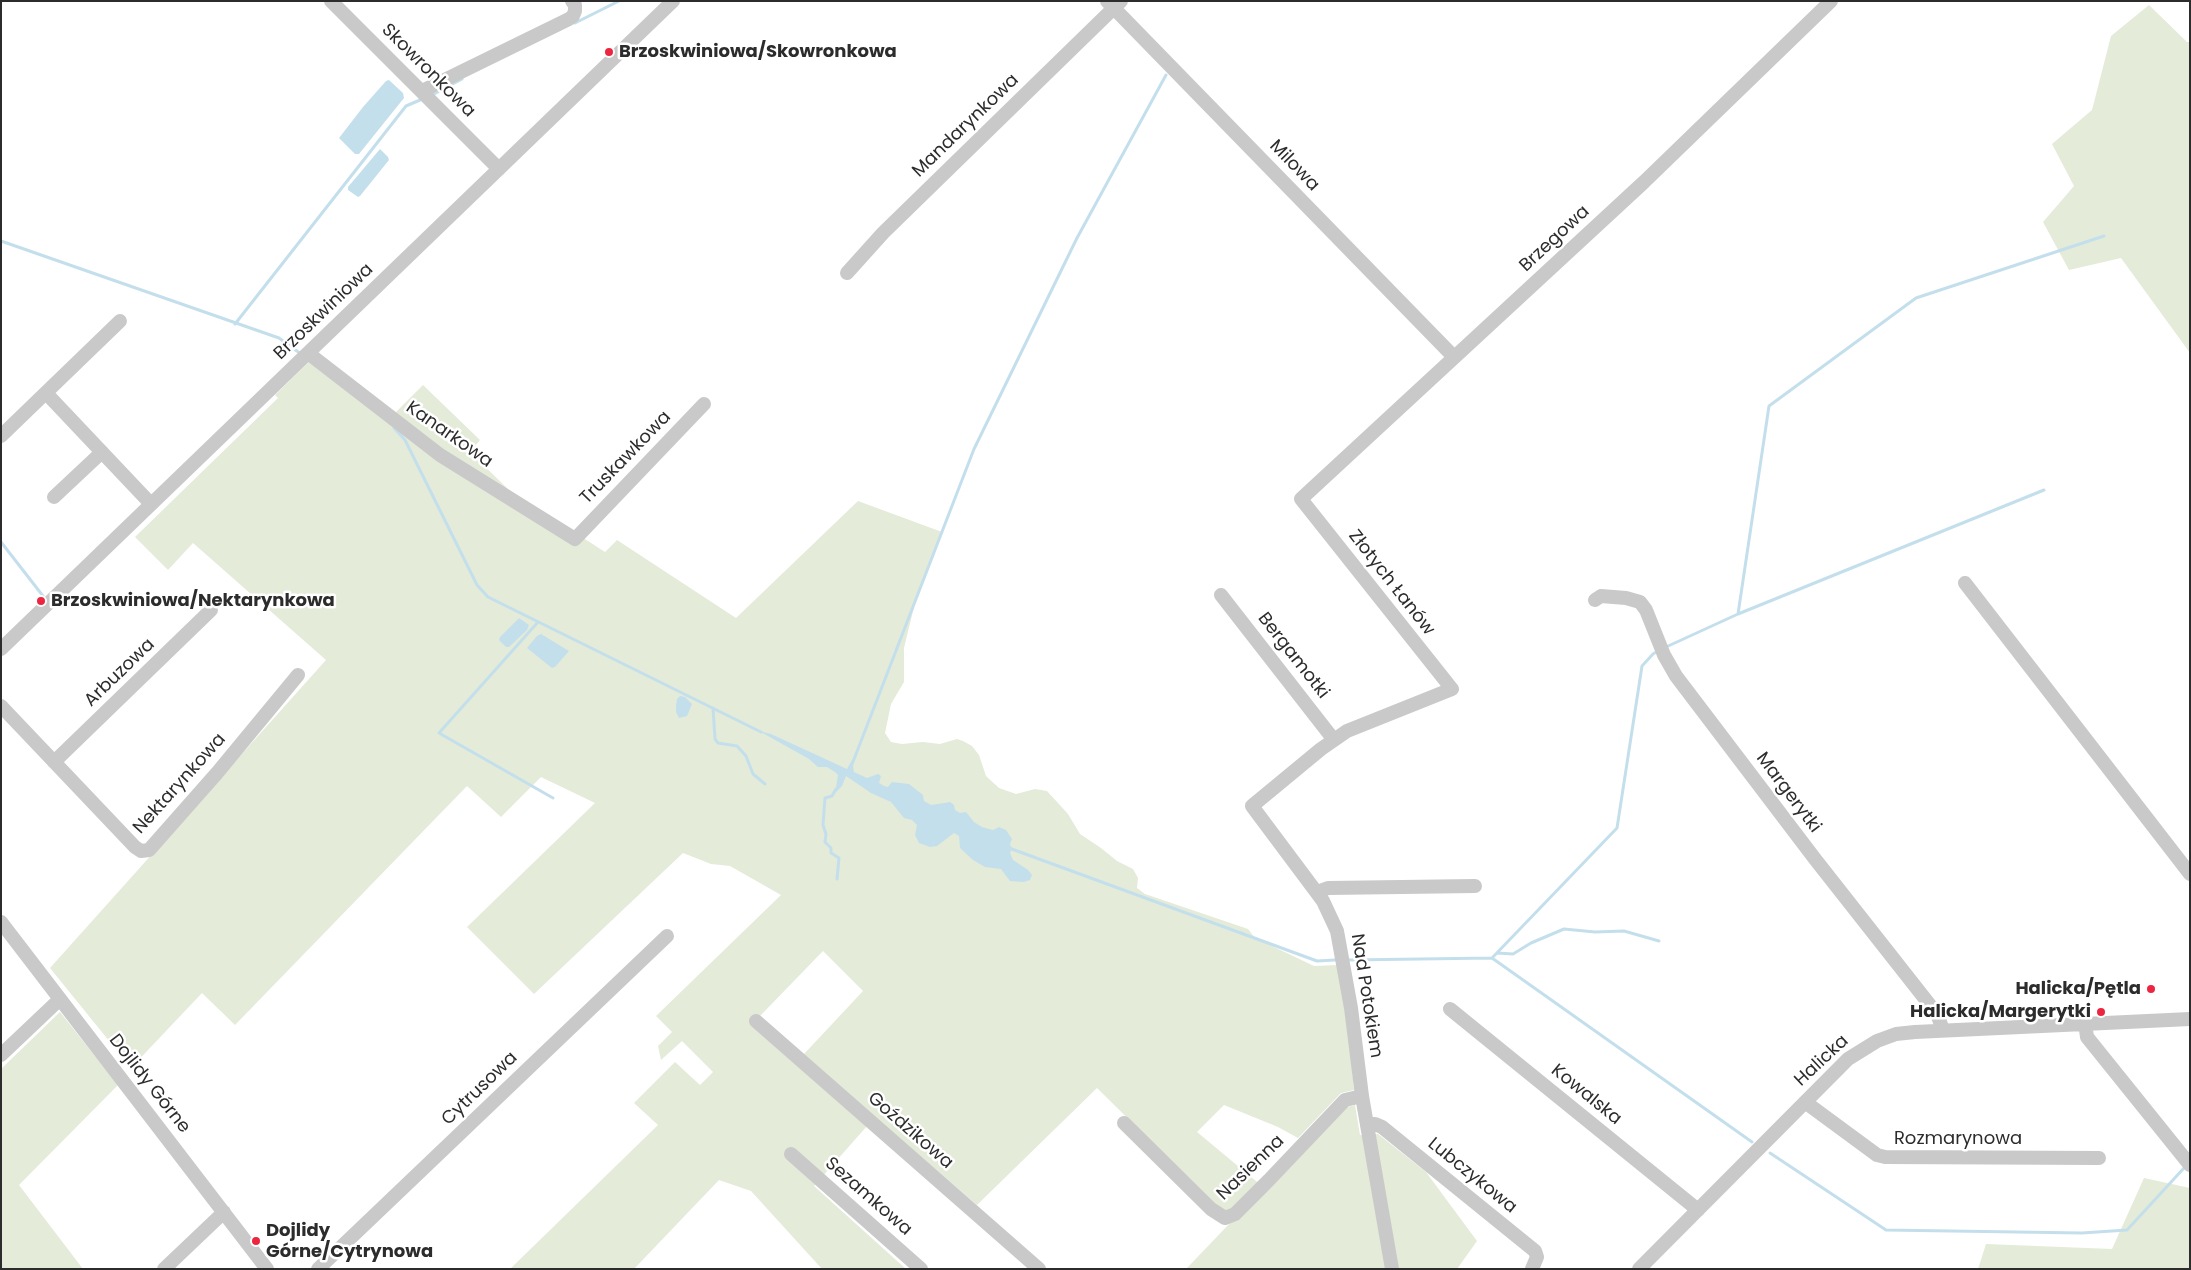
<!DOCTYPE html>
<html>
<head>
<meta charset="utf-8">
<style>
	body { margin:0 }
	#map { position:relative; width:2191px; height:1270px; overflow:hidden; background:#fff; font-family:Poppins,sans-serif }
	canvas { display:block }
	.frame { position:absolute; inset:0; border:2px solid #2c2c2c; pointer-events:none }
</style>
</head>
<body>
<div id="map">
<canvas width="2191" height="1270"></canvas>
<div class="frame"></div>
</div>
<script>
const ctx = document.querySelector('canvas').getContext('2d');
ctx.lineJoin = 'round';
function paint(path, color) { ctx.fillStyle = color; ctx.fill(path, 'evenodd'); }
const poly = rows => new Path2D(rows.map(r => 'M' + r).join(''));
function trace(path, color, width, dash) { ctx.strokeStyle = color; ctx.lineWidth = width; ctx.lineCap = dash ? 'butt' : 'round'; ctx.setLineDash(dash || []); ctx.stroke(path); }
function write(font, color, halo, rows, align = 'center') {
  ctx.font = font + ' Poppins,sans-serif'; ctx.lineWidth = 5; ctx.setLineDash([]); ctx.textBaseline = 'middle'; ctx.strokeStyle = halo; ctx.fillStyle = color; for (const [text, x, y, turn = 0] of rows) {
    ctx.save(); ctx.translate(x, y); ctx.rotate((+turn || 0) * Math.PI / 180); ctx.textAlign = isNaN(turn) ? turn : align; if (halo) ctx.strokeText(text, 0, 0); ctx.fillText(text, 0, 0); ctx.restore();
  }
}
paint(poly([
	[2149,5,2187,42,2190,42,2190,353,2121,258,2069,270,2043,222,2074,186,2052,144,2092,110,2111,36],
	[309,362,387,421,423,385,480,440,470,452,509,490,605,552,617,540,736,618,858,501,942,532,915,603,904,648,904,682,891,704,885,733,891,742,902,744,923,742,940,744,957,739,963,741,972,746,979,755,986,776,999,788,1016,794,1035,789,1047,791,1068,814,1080,834,1101,848,1117,861,1133,869,1138,878,1137,888,1145,894,1248,929,1255,938,1314,966,1338,965,1348,1023,1354,1090,1341,1093,1298,1138,1278,1127,1224,1105,1197,1132,1268,1191,1347,1107,1355,1105,1360,1135,1378,1134,1426,1172,1477,1241,1457,1269,1186,1269,1232,1221,1097,1088,977,1205,875,1117,814,1186,906,1269,822,1269,751,1191,719,1180,634,1269,510,1269,658,1125,634,1103,675,1062,700,1085,713,1072,682,1041,661,1060,658,1046,672,1032,656,1016,781,895,730,866,711,864,683,853,534,994,467,927,595,803,541,777,501,817,467,786,235,1025,202,993,131,1068,50,968,326,660,193,543,168,570,135,537,278,398,275,395],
	[823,951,863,991,804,1054,760,1016],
	[60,1012,118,1085,19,1185,83,1269,1,1269,1,1069],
	[2144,1178,2190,1188,2190,1269,1978,1269,1986,1244,2112,1249]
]), '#e4ebd9');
paint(poly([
	[389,80,403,93,404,98,359,154,355,154,339,138,363,107,386,81],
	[380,149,388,157,389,160,360,196,358,197,348,190,348,187],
	[519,618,529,625,527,630,509,647,506,647,499,640,500,637],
	[541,634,569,651,555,667,552,668,527,648,537,636],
	[680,696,685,697,692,704,687,716,679,718,676,712,676,706,677,699],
	[759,731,771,734,847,769,852,760,854,772,867,778,878,774,881,776,879,783,884,786,888,787,892,782,909,784,923,795,924,801,931,805,950,802,954,805,955,810,960,813,966,812,974,822,982,827,993,830,999,827,1006,830,1012,839,1010,844,1012,849,1010,853,1013,860,1028,870,1032,875,1030,880,1024,882,1010,881,1001,869,985,867,973,860,960,848,959,836,954,833,937,846,930,847,919,843,915,835,917,825,912,820,904,818,891,802,871,793,846,776,842,786,835,793,838,775,835,772,827,767,818,767,809,759]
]), '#c4dfec');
trace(poly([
	[575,23,619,1],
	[434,94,462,79],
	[1,241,279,338,301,354],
	[235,324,406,106,420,100],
	[394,428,405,440,477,585,488,597,761,732],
	[1,542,43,596],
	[1738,614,1769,406,1916,298,2104,236],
	[538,622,439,733,553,798],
	[1666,647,1738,614,2044,490],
	[713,708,715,739,718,743,737,746,746,756,753,774,765,784],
	[851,767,974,449,1077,238,1166,75],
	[836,789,832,796,825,798,823,825,826,834,825,842,831,848,831,853,839,858,837,879],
	[1009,848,1317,961,1335,960],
	[1497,953,1513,954,1531,943,1564,929,1595,932,1624,931,1659,941],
	[1492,958,1617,828,1642,666,1653,654,1658,651],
	[1348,960,1492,958,1752,1142],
	[1770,1153,1886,1230,2082,1233,2127,1230,2184,1168]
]), '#c4dfec', 3);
trace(poly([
	[331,1,499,169],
	[1107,1,1454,357],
	[422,91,569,19,573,16,575,11,575,5,572,1],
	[847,273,883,233,1121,1],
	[308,353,440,455,575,539,704,404],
	[46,393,151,504],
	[1,436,120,321],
	[54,497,102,452],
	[1965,583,2190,874],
	[1221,595,1334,740],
	[1595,600,1601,596,1626,598,1640,602,1646,610,1664,655,1676,676,1815,859,1937,1014,1943,1030],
	[1,649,673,1],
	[1,706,135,847,141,851,149,850,217,773,298,675],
	[54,762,211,610],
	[1317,892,1328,888,1475,886],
	[1,922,267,1269],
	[1450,1009,1698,1210],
	[756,1021,1039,1269],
	[2085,1023,2087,1037,2190,1165],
	[1,1055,60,999],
	[1805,1102,1877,1155,1885,1157,2099,1158],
	[1124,1123,1211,1209,1225,1218,1235,1214,1269,1180,1345,1100,1362,1096],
	[1367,1124,1375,1124,1382,1127,1535,1251,1537,1257,1532,1269],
	[791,1154,921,1269],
	[164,1269,224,1212],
	[318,1269,667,936],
	[1392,1269,1362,1096,1351,1008,1337,931,1323,901,1252,806,1321,749,1347,731,1452,689,1301,499,1644,182,1831,1],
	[1639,1269,1848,1059,1877,1041,1896,1034,1915,1032,2190,1019]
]), '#c9c9c9', 14);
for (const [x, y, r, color] of [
	[609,52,5,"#ec2640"],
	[41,601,5,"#ec2640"],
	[2151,989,5,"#ec2640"],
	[2101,1012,5,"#ec2640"],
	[256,1241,5,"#ec2640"]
]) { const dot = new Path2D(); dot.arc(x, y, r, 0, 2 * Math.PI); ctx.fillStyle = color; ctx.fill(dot); trace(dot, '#fff', 2); }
write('bold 18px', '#2c2c2c', '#fff', [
	["Brzoskwiniowa/Skowronkowa",619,52],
	["Brzoskwiniowa/Nektarynkowa",51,601],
	["Halicka/Pętla",2141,989,"right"],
	["Halicka/Margerytki",2091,1012,"right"],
	["Dojlidy",266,1231],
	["Górne/Cytrynowa",266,1252]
], 'left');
write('18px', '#2c2c2c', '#fff', [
	["Skowronkowa",428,71,45],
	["Mandarynkowa",966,126,-44],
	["Milowa",1294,166,46],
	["Brzegowa",1555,239,-43],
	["Brzoskwiniowa",324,312,-44],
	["Kanarkowa",449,435,35],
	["Truskawkowa",626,458,-46],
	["Złotych Łanów",1391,583,52],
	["Bergamotki",1293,656,52],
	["Arbuzowa",120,673,-44],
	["Nektarynkowa",180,784,-48],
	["Margerytki",1788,793,53],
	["Nad Potokiem",1366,996,81],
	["Halicka",1822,1061,-43],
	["Dojlidy Górne",149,1084,52],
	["Cytrusowa",480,1089,-44],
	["Kowalska",1586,1095,39],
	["Goździkowa",910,1131,41],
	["Rozmarynowa",1958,1139],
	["Nasienna",1251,1168,-44],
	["Lubczykowa",1472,1176,39],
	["Sezamkowa",868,1197,41]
]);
</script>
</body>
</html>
